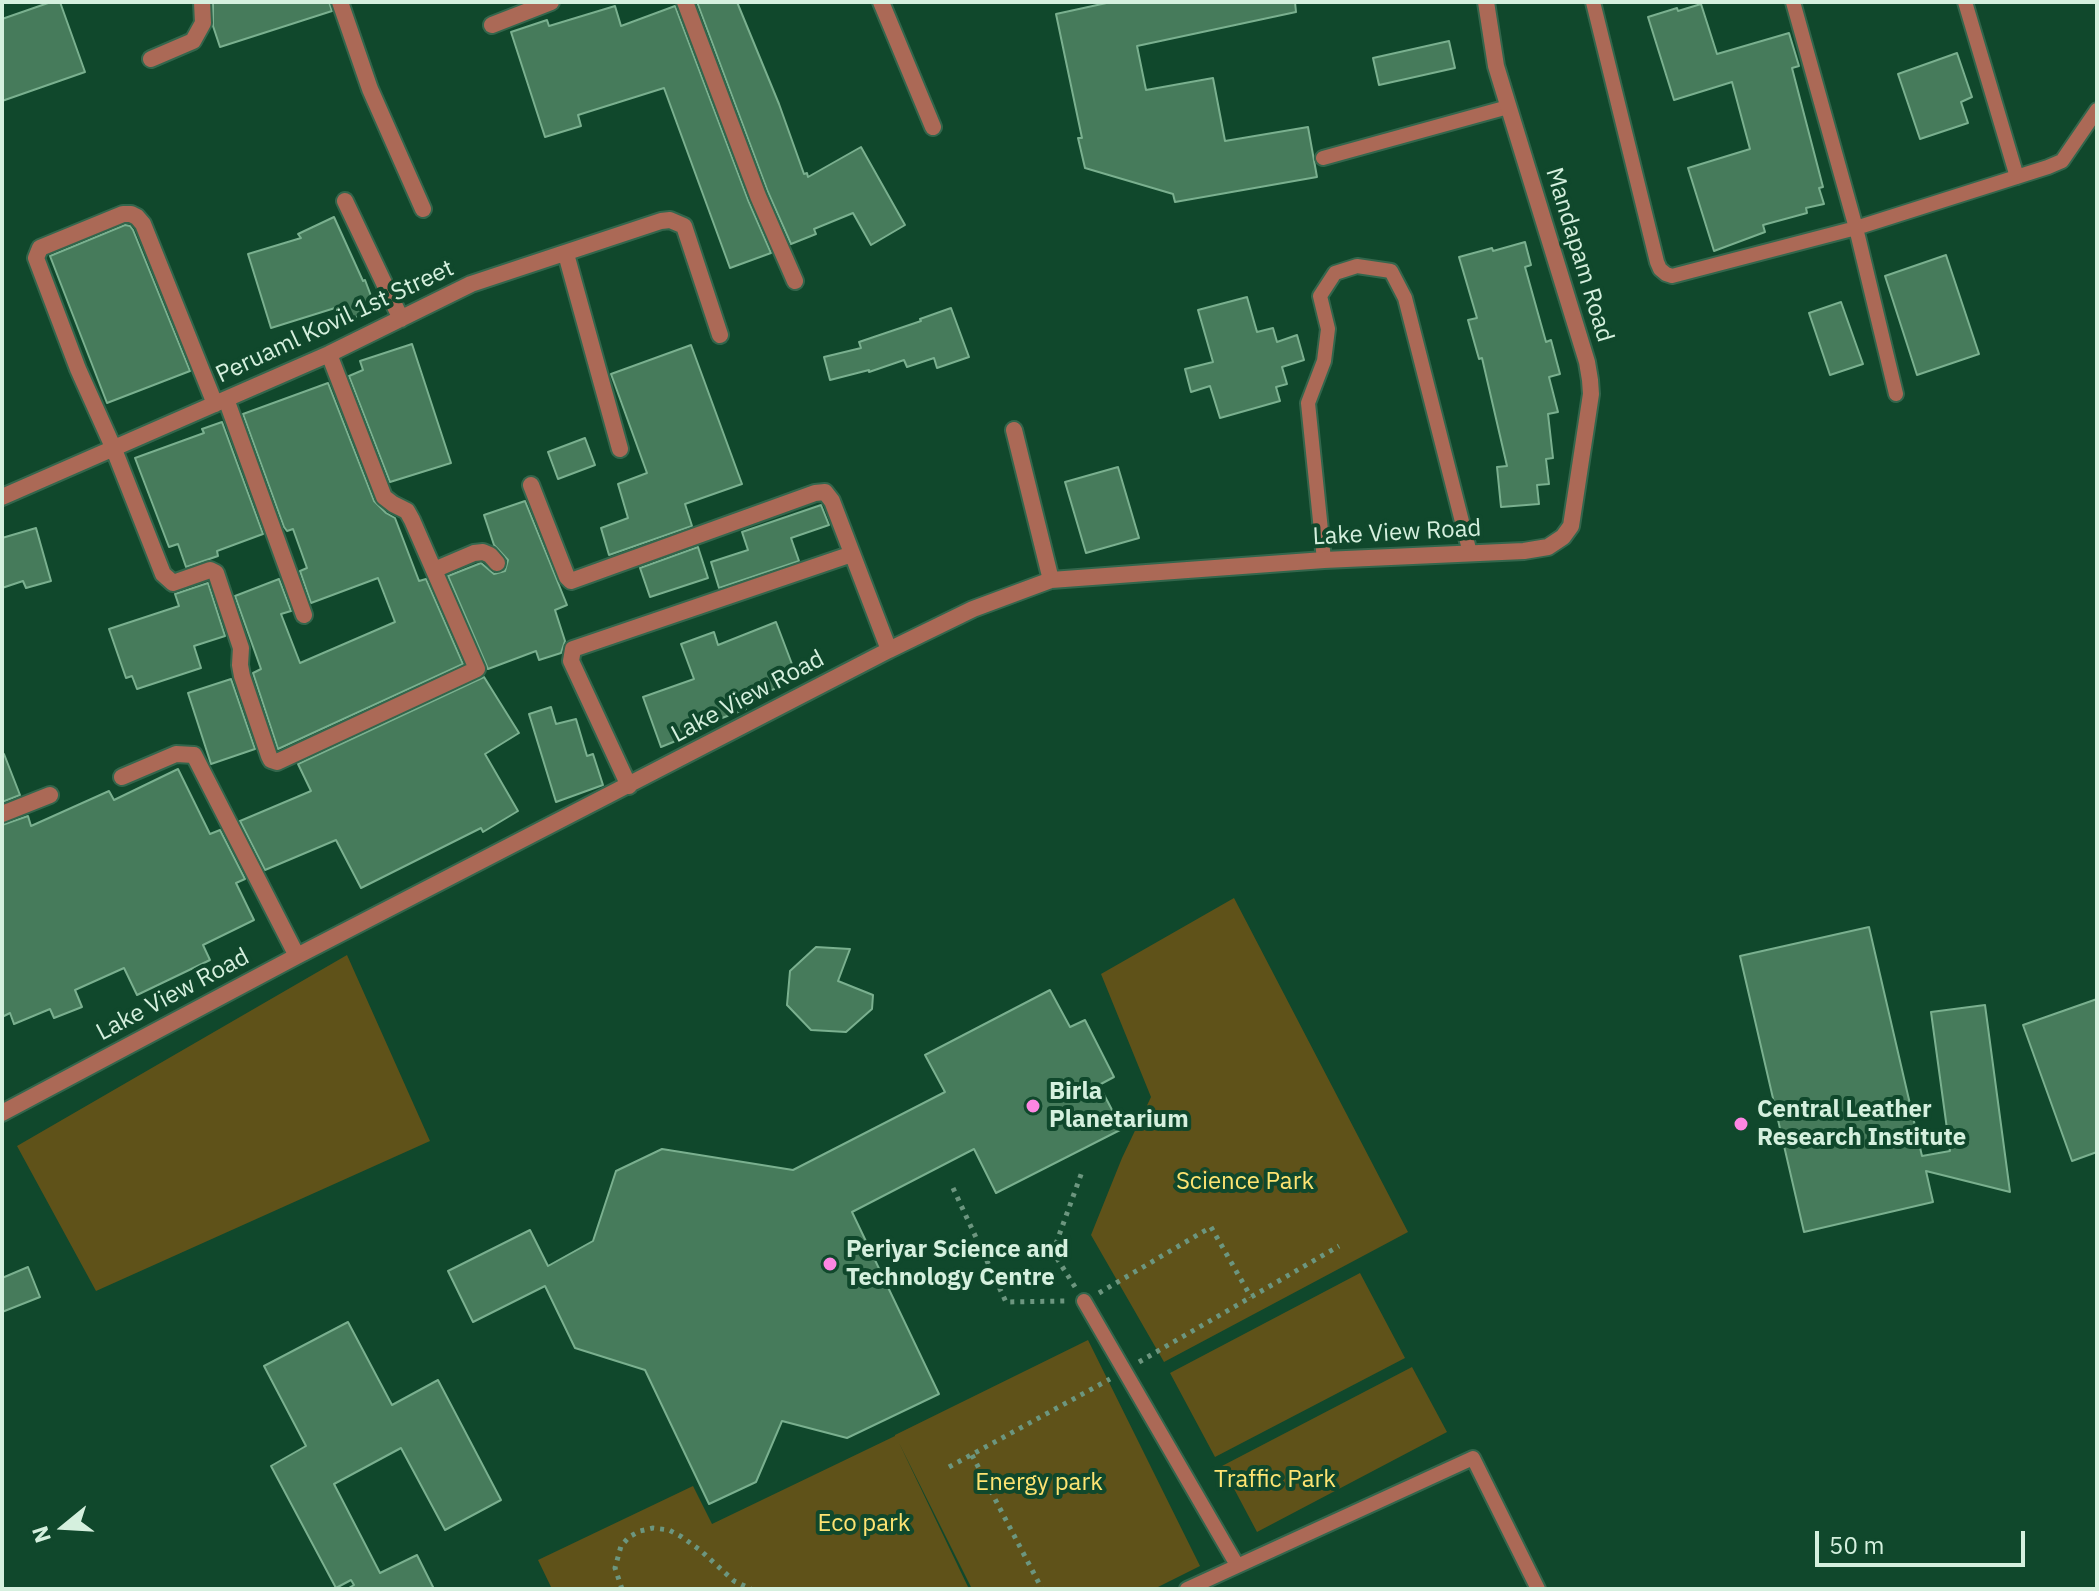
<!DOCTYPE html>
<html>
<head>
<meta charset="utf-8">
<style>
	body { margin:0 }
	#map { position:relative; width:2099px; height:1591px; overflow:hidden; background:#10482c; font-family:"IBM Plex Sans",sans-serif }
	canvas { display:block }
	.frame { position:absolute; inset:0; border:4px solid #d5f0de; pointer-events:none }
	.north { position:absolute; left:24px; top:1487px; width:80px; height:80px; -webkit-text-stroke:6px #10482c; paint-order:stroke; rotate:252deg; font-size:22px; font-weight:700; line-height:32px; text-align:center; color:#d5f0de }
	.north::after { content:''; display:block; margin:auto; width:28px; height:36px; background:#d5f0de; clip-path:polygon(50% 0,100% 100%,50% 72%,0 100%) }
	.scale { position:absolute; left:1815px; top:1531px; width:210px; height:36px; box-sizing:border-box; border:4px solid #d5f0de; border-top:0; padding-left:10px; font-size:24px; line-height:28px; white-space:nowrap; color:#d5f0de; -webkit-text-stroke:6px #10482c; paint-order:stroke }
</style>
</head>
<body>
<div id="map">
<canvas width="2099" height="1591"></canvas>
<div class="frame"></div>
<div class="north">N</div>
<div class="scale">50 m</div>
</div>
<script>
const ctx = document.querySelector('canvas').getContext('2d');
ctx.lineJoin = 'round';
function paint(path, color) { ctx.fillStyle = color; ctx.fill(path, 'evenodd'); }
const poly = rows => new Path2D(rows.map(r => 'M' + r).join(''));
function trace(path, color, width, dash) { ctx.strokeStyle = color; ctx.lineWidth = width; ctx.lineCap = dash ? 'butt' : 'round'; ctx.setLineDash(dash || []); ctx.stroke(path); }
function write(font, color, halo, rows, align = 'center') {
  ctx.font = font + ' "IBM Plex Sans",sans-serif'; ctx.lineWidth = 8; ctx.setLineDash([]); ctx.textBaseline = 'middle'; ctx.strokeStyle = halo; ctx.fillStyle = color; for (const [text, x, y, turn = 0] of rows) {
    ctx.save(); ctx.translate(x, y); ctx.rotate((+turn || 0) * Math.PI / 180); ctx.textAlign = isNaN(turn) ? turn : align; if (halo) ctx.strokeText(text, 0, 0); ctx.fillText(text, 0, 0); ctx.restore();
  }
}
paint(poly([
	[1234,898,1408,1232,1164,1362,1091,1235,1122,1158,1151,1097,1101,974],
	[347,955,430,1141,96,1291,17,1146],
	[1360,1273,1405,1358,1215,1457,1170,1373],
	[1088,1340,1200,1566,1154,1589,972,1589,899,1443,969,1589,552,1589,538,1560,693,1486,712,1524,895,1436,895,1435],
	[1412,1367,1447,1432,1257,1532,1222,1466]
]), '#5f5219');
const building = poly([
	[51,2,60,2,85,72,2,101,2,19,51,2],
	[213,2,329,2,332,11,220,47,213,26,213,2],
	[697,2,737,2,779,104,804,174,807,173,808,177,861,147,905,225,871,245,853,213,814,229,816,234,791,244,768,192,697,2],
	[1111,2,1295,2,1296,12,1137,46,1146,90,1213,78,1225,141,1308,127,1317,177,1175,202,1173,194,1085,168,1078,138,1082,138,1056,14,1111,2],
	[1701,4,1717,54,1789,33,1799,66,1792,68,1823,187,1819,188,1824,204,1806,208,1807,213,1763,225,1765,232,1714,251,1688,168,1750,149,1732,82,1674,100,1648,17,1677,8,1678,11,1701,4],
	[615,6,621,26,675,6,748,200,771,253,730,268,664,88,578,115,581,126,545,137,511,32,547,20,549,26,615,6],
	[1449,41,1455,68,1379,85,1373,58,1449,41],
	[1957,53,1972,97,1961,102,1968,123,1920,139,1898,74,1957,53],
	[334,217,363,281,365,280,376,309,341,323,335,308,271,328,248,254,301,238,298,234,334,217],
	[125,225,130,226,133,230,190,371,107,403,50,256,125,225],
	[1525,242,1531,265,1525,267,1546,342,1551,340,1560,374,1549,377,1558,412,1548,414,1553,458,1546,459,1549,484,1537,485,1539,504,1501,507,1497,467,1507,466,1482,358,1479,359,1468,320,1477,318,1459,257,1492,248,1493,251,1525,242],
	[1946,255,1979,354,1917,375,1885,276,1946,255],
	[1247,297,1257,332,1273,328,1277,342,1297,335,1304,360,1282,367,1287,384,1276,387,1280,401,1220,418,1210,386,1191,392,1185,369,1213,362,1198,310,1247,297],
	[1841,302,1863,364,1830,375,1809,313,1841,302],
	[951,308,969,357,937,368,934,358,907,367,904,360,869,372,869,370,830,380,824,357,861,348,859,342,921,321,920,319,951,308],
	[412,344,451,463,390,482,349,376,363,370,360,361,412,344],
	[691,345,742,484,685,504,692,526,609,555,601,528,628,518,618,484,647,473,611,374,691,345],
	[328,383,374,501,386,513,395,518,419,581,426,579,463,664,278,749,253,673,261,669,235,596,279,579,291,611,281,614,300,663,395,622,378,578,311,603,300,571,307,568,293,529,287,531,284,527,243,414,328,383],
	[222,422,263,534,217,551,218,556,186,567,178,544,169,547,135,458,204,433,202,429,222,422],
	[585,438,595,465,558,479,548,452,585,438],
	[1118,467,1139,538,1086,553,1065,482,1118,467],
	[525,501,567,605,555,610,565,641,561,653,539,660,536,651,488,669,448,576,481,563,494,574,505,571,508,560,494,545,484,515,525,501],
	[821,505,829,525,791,538,799,561,719,588,711,562,748,550,742,532,821,505],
	[36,528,51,581,26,588,23,581,2,588,2,538,36,528],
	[698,547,708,578,650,597,640,568,698,547],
	[208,583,225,636,194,646,201,668,137,689,132,676,126,678,109,629,179,606,175,594,208,583],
	[776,622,798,680,743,701,746,709,714,721,715,725,661,747,643,697,694,679,681,644,714,632,718,645,776,622],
	[484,677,519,733,485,754,518,811,483,832,481,828,361,888,336,840,265,870,240,821,311,791,298,764,484,677],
	[231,679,255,749,211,764,188,693,231,679],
	[551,707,556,724,576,719,587,756,593,754,603,785,556,802,529,714,551,707],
	[2,754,4,754,20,795,2,802,2,754],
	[178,769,210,834,220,830,245,879,236,883,254,920,203,945,210,960,137,995,124,968,75,990,82,1007,54,1018,50,1009,14,1024,10,1013,2,1017,2,825,28,816,31,826,109,791,114,800,178,769],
	[1869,927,1922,1156,1950,1151,1931,1012,1985,1005,2010,1192,1926,1171,1933,1202,1804,1232,1740,956,1869,927],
	[816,947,850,949,838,981,873,995,872,1009,846,1032,811,1030,787,1005,790,971,816,947],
	[1050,990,1070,1027,1085,1020,1114,1077,1099,1085,1122,1129,996,1193,974,1149,852,1212,939,1394,847,1438,782,1421,756,1482,709,1504,645,1370,575,1348,545,1286,473,1322,448,1271,530,1230,548,1266,593,1241,616,1171,662,1149,793,1170,945,1092,925,1055,1050,990],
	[2097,999,2097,1152,2072,1161,2023,1025,2097,999],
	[28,1267,40,1297,2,1312,2,1278,28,1267],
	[348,1322,392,1405,438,1380,501,1500,445,1530,401,1448,334,1484,380,1573,417,1555,434,1589,347,1589,354,1585,351,1580,336,1588,271,1466,306,1446,264,1366,348,1322]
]);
paint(building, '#467b5b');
trace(building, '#7ab08f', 2);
const service = poly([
	[1593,2,1657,262,1660,269,1666,274,1672,276,1856,228,2048,167,2062,161,2097,110],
	[1793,2,1856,228,1896,394],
	[1965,2,2017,177],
	[1323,158,1508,107],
	[1324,560,1308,403,1324,361,1328,329,1320,296,1335,273,1357,266,1391,271,1405,298,1470,553],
	[1084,1301,1237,1565],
	[1187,1589,1473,1458,1538,1589]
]);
const minor = poly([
	[340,2,370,89,423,209],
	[685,2,758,196,795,281],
	[881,2,933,127],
	[492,25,551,2],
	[151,59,193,41,203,23,202,2],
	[345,201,401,319],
	[566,254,620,449],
	[226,399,304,615],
	[215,404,143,224,137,217,131,214,123,214,40,248,36,258,78,369,113,447,163,574,173,583,210,570,216,573,241,648,240,665,242,676,269,756,271,760,277,762,477,669,412,520,407,511,393,504,384,497,329,354],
	[1014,430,1051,580],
	[531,485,567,577,571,581,815,493,825,492,832,501,889,650],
	[2,497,329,354,471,284,661,221,670,220,684,226,720,335],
	[434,570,474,553,483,552,490,555,497,563],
	[122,777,176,754,194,755,297,956],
	[629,786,571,661,573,649,852,554],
	[2,814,50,795],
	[2,1113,297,956,889,650,973,609,1051,580,1324,560,1524,551,1548,547,1563,537,1571,526,1591,394,1590,380,1587,362,1496,66,1486,2]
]);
trace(service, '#33664c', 18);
trace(minor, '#33664c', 20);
trace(poly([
	[953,1188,1006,1302,1067,1301],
	[1075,1287,1053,1252,1083,1169],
	[1099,1293,1211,1227,1251,1297],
	[1139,1362,1339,1246],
	[972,1455,1042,1589],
	[949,1467,1110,1379],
	[622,1589,615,1568,621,1546,629,1537,640,1531,653,1528,669,1530,682,1537,700,1550,734,1581,751,1589]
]), '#6c967f', 5, [4, 6]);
trace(service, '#ab6956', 14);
trace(minor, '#ab6956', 16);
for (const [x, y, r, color] of [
	[1033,1106,8,"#fd86e2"],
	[1741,1124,8,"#fd86e2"],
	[830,1264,8,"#fd86e2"]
]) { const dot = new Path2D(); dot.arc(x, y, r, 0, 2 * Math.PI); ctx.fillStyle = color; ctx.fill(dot); trace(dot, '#10482c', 3); }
write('24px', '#d5f0de', '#10482c', [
	["Mandapam Road",1579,255,73],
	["Peruaml Kovil 1st Street",335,322,-25],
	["Lake View Road",1397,533,-3],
	["Lake View Road",748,697,-28],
	["Lake View Road",173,995,-28]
]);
write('bold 24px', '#d5f0de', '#10482c', [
	["Birla",1049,1092],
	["Planetarium",1049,1120],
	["Central Leather",1757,1110],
	["Research Institute",1757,1138],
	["Periyar Science and",846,1250],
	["Technology Centre",846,1278]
], 'left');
write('24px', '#fee472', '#10482c', [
	["Science Park",1245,1182],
	["Traffic Park",1275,1480],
	["Energy park",1039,1483],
	["Eco park",864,1524]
]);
</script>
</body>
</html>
